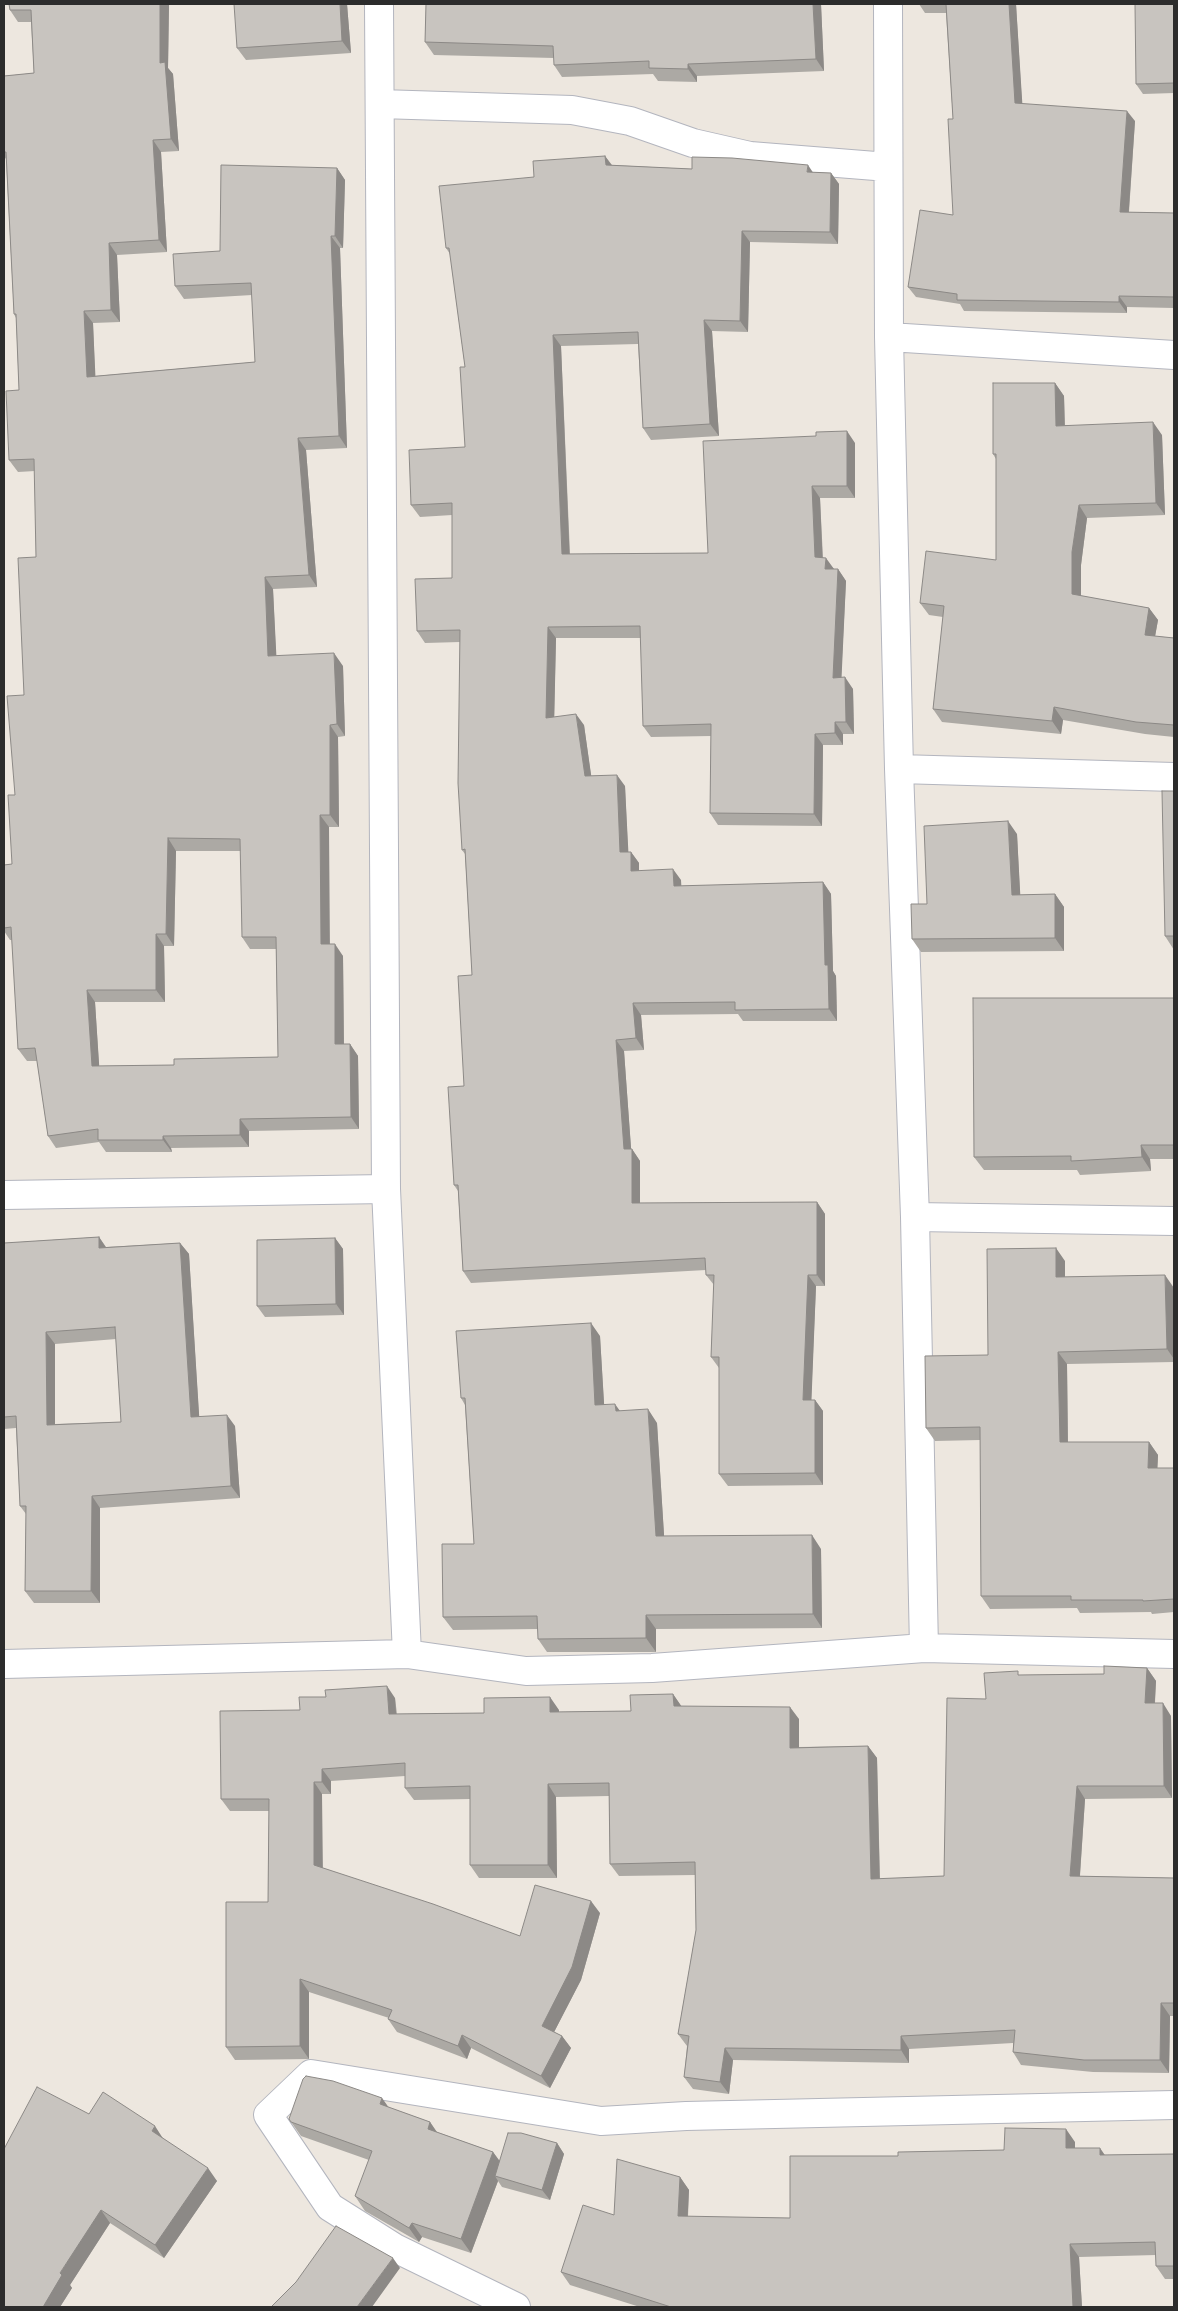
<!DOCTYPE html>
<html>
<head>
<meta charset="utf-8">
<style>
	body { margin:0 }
	#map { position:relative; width:1178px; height:2311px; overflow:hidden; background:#ede7df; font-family:"Fira Sans Condensed",sans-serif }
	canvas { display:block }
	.frame { position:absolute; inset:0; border:5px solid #2c2c2c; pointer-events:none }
</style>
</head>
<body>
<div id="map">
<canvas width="1178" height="2311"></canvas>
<div class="frame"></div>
</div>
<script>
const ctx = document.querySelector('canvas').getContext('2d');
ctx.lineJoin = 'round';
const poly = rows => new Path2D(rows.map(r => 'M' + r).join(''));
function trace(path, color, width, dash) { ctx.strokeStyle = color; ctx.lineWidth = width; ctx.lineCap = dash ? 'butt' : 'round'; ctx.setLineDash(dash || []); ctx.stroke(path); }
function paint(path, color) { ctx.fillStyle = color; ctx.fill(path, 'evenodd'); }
const street = poly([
	[379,4,386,1189,407,1654],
	[888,4,889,337,899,769,915,1217,924,1648],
	[380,104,572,110,630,121,693,143,750,156,888,167],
	[889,337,1174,355],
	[899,769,1174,777],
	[4,1195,386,1189],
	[915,1217,1174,1221],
	[4,1664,407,1654,526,1671,652,1668,924,1648,1174,1654],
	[516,2307,395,2248,330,2207,268,2115,311,2074,601,2121,686,2116,1174,2105]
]);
trace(street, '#b3b5be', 30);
trace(street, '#fff', 28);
paint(poly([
	[9,4,169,4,168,68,173,74,179,151,161,152,167,252,117,255,120,322,93,323,95,376,255,362,252,295,184,299,175,286,220,251,337,168,345,180,343,248,340,248,347,448,306,450,317,587,273,589,276,656,343,666,345,736,338,737,339,827,329,827,329,944,343,956,344,1044,350,1044,358,1056,359,1129,249,1131,249,1147,171,1148,172,1152,106,1152,99,1142,56,1148,48,1136,37,1061,27,1061,18,1049,12,940,10,940,4,931,4,865,12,864,15,795,36,557,35,471,18,472,9,460,19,390,16,318,14,314,6,159,4,156,4,76,34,73,31,22,18,22,10,10],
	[176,851,241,851,242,937,250,949,276,949,278,1057,174,1065,99,1066,95,1002,165,1002,164,946,174,946],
	[347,4,351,53,246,60,237,48],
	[426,4,821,4,824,71,697,76,697,82,658,81,653,74,562,77,554,65,554,58,434,55,425,42],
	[919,4,1016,4,1022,104,1135,121,1129,212,1174,213,1174,308,1127,307,1127,313,964,311,960,304,916,297,908,287,953,215,953,119,946,13,925,13],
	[1174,4,1174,93,1143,94,1136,84],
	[605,156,612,165,692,169,831,173,839,184,838,244,750,242,748,332,712,331,719,436,651,440,643,428,638,344,561,346,570,554,708,553,855,443,855,498,820,498,823,558,834,569,838,569,846,581,841,678,853,689,854,734,843,734,843,745,823,745,822,826,718,825,710,813,711,736,651,737,643,726,641,638,556,638,554,717,584,725,591,776,625,786,628,852,631,852,639,863,639,871,681,880,681,886,823,882,831,894,833,971,836,976,837,1021,743,1021,738,1014,641,1015,644,1050,624,1051,631,1149,632,1149,640,1161,640,1203,817,1202,825,1214,825,1286,816,1286,811,1400,815,1400,823,1411,823,1485,728,1486,719,1474,719,1368,711,1357,714,1285,706,1275,706,1270,471,1283,463,1271,458,1191,454,1185,464,1086,472,975,465,854,462,850,460,642,425,643,417,631,452,578,452,515,420,517,411,505,465,447,465,367,450,254,446,248,534,177],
	[1055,383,1064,396,1065,425,1162,435,1165,515,1087,518,1081,565,1081,596,1149,608,1158,620,1155,636,1174,638,1174,737,1145,734,1063,720,1061,734,942,722,933,709,943,617,929,615,920,603,996,560,996,459,993,454],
	[1174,791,1174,950,1165,936],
	[1017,834,1020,895,1055,894,1064,907,1064,951,921,952,912,939,927,904],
	[1174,998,1174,1159,1150,1159,1151,1171,1080,1175,1077,1170,984,1170,974,1157],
	[99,1237,106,1247,180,1243,189,1254,199,1417,235,1426,240,1498,100,1508,100,1603,34,1603,25,1591,26,1514,20,1506,16,1428,4,1429,4,1243],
	[116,1339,121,1422,55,1424,55,1344],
	[335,1238,343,1249,344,1315,265,1317,257,1306],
	[1065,1261,1065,1277,1174,1288,1174,1362,1067,1364,1068,1442,1149,1442,1158,1455,1157,1468,1174,1468,1174,1612,1152,1614,1151,1612,1080,1613,1077,1608,990,1609,981,1596,980,1440,935,1441,926,1428,988,1355],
	[600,1336,604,1405,620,1411,657,1423,664,1536,821,1549,822,1628,656,1629,656,1652,547,1652,538,1639,538,1629,453,1630,443,1617,474,1544,465,1405,461,1398],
	[1147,1668,1156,1681,1155,1703,1171,1716,1172,1798,1085,1799,1080,1876,1174,1878,1174,2016,1170,2016,1169,2073,1093,2072,1021,2065,1013,2052,1013,2043,909,2049,909,2063,733,2060,729,2094,693,2089,684,2077,687,2046,678,2034,696,1930,695,1875,619,1876,610,1864,609,1796,556,1797,557,1878,479,1878,470,1865,470,1799,414,1800,405,1788,405,1776,331,1781,331,1794,322,1794,322,1868,520,1936,600,1913,581,1980,554,2032,562,2036,571,2048,550,2088,471,2048,467,2059,397,2032,388,2019,389,2018,309,1992,309,2059,235,2060,226,2047,268,1902,269,1811,230,1811,221,1799,300,1710,395,1698,397,1714,484,1713,559,1710,559,1712,631,1711,673,1694,681,1706,799,1719,799,1747,868,1746,877,1758,880,1879,944,1876,986,1699,1021,1675,1104,1674],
	[388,2107,430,2122,437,2132,493,2152,499,2160,557,2143,564,2154,550,2200,502,2187,498,2181,471,2253,422,2237,419,2242,365,2211,355,2196,369,2160,301,2136,289,2119],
	[89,2114,163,2138,217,2181,164,2258,110,2223,70,2285,72,2288,60,2307],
	[1075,2142,1075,2148,1105,2155,1174,2154,1174,2279,1165,2279,1156,2266,1156,2255,1079,2257,1082,2307,640,2307,570,2285,561,2272,614,2215,680,2177,689,2190,688,2217,790,2218,898,2156,1004,2150]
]), '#aca9a4');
paint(poly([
	[160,4,169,4,168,68,173,74,179,151,171,139,160,63],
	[340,4,347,4,351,53,342,41],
	[813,4,821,4,824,71,816,59],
	[1009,4,1016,4,1023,114,1015,103],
	[688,64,697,76,697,82,688,69],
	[1127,111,1135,121,1128,222,1120,212],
	[153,140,161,152,167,252,159,240],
	[605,156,613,167,606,165],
	[808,165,816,177,807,172],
	[337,168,345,180,343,248,335,236],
	[831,173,839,184,838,244,830,232],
	[742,231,750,242,748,332,740,321],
	[331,236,340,248,347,448,339,436],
	[109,243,117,255,120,322,111,310],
	[1119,296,1127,307,1127,313,1119,302],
	[84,311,93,323,96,389,87,377],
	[704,320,712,331,719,436,710,424],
	[553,335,561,346,570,565,562,554],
	[1055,383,1064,396,1065,438,1056,426],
	[1153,422,1162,435,1165,515,1156,503],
	[847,431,855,443,855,498,847,486],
	[298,438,306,450,317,587,309,575],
	[812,486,820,498,823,569,815,557],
	[1079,505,1087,518,1081,565,1081,607,1072,594,1072,552],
	[826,558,834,569,825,569],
	[838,569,846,581,841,689,833,678],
	[265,577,273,589,277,668,268,656],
	[1149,608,1158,620,1153,648,1145,635],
	[548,627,556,638,554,730,546,718],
	[334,653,343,666,345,736,337,724],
	[845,677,853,689,854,734,846,722],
	[1054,707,1063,720,1061,734,1052,721],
	[576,714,584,725,593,788,585,776],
	[835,722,843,734,843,745,835,733],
	[330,725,338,737,339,827,330,815],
	[815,734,823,745,822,826,814,814],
	[617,775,625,786,629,864,620,852],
	[320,815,329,827,330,956,321,944],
	[1008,821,1017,834,1021,908,1012,895],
	[168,838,176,851,174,946,166,934],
	[631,852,639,863,639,883,631,871],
	[673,869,681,880,682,897,674,886],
	[823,882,831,894,833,971,836,976,837,1021,829,1009,825,965],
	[1055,894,1064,907,1064,951,1055,938],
	[156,934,164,946,165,1002,156,990],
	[335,944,343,956,344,1056,335,1044],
	[87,990,95,1002,100,1078,92,1066],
	[633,1003,641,1015,644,1050,636,1038],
	[616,1040,624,1051,632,1161,624,1149],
	[350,1044,358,1056,359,1129,351,1117],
	[240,1119,249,1131,249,1147,240,1135],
	[163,1136,171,1148,172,1152,163,1140],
	[1141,1145,1150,1159,1151,1171,1142,1157],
	[632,1149,640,1161,640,1214,632,1203],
	[817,1202,825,1214,825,1286,817,1275],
	[99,1237,107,1249,99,1248],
	[335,1238,343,1249,344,1315,336,1304],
	[180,1243,189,1254,200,1429,191,1417],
	[1056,1248,1065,1261,1065,1290,1056,1277],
	[808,1275,816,1286,811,1412,803,1400],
	[1165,1275,1174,1288,1174,1359,1167,1349],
	[591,1323,600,1336,605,1419,595,1405],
	[46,1332,55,1344,55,1437,47,1425],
	[1058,1352,1067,1364,1068,1455,1060,1442],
	[815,1400,823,1411,823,1485,815,1473],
	[615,1404,625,1418,616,1411],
	[648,1409,657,1423,665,1550,656,1536],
	[227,1415,235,1426,240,1498,231,1486],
	[1149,1442,1158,1455,1157,1481,1148,1468],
	[92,1496,100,1508,100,1603,91,1591],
	[812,1535,821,1549,822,1628,813,1614],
	[646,1615,656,1629,656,1652,646,1638],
	[1147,1668,1156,1681,1154,1716,1145,1703],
	[387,1686,395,1698,397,1727,389,1714],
	[673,1694,682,1707,674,1706],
	[550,1697,559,1710,559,1725,550,1712],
	[1163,1703,1171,1716,1172,1798,1164,1786],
	[790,1707,799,1719,799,1760,790,1748],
	[868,1746,877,1758,880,1892,871,1879],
	[322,1769,331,1781,331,1794,322,1782],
	[314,1782,322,1794,323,1878,314,1865],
	[548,1784,556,1797,557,1878,548,1865],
	[1077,1786,1085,1799,1079,1888,1070,1876],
	[591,1901,600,1913,581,1980,551,2038,542,2026],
	[300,1979,309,1992,309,2059,300,2046],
	[1161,2003,1170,2016,1169,2073,1160,2060],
	[462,2035,471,2048,467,2059,458,2046],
	[562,2036,571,2048,550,2088,541,2076],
	[901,2036,909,2049,909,2063,901,2050],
	[725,2048,733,2060,729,2094,720,2082],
	[382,2098,392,2112,380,2104],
	[430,2122,440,2137,428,2129],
	[155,2126,164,2140,152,2131],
	[1066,2129,1075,2142,1075,2161,1066,2148],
	[557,2143,564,2154,550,2200,542,2190],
	[1100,2148,1109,2161,1100,2155],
	[493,2152,503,2166,495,2176,498,2181,471,2253,461,2239],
	[208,2168,217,2181,164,2258,155,2245],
	[680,2177,689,2190,687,2229,678,2216],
	[101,2210,110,2223,70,2285,72,2288,60,2307,43,2307,60,2273],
	[412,2223,422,2237,419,2242,409,2228],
	[1070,2244,1079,2257,1082,2307,1073,2307],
	[393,2258,400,2268,372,2307,357,2307]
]), '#8c8986');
const building = poly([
	[9,4,160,4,160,63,165,62,171,139,153,140,159,240,109,243,111,310,84,311,87,377,255,362,251,283,175,286,173,254,220,251,221,165,337,168,335,236,331,236,339,436,298,438,309,575,265,577,268,656,334,653,337,724,330,725,330,815,320,815,321,944,335,944,335,1044,350,1044,351,1117,240,1119,240,1135,163,1136,163,1140,98,1140,98,1129,48,1136,35,1048,18,1049,11,927,4,928,4,865,12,864,8,795,15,795,7,696,24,695,18,558,36,557,34,459,9,460,6,391,19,390,16,314,14,314,6,152,4,152,4,76,34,73,31,10,10,10,9,4],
	[168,838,240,839,242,937,276,937,278,1057,174,1059,174,1065,92,1066,87,990,156,990,156,934,166,934,168,838],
	[234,4,340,4,342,41,237,48,234,4],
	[426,4,813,4,816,59,688,64,688,69,649,68,649,61,554,65,553,46,425,42,426,4],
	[946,4,1009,4,1015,103,1127,111,1120,212,1174,213,1174,297,1119,296,1119,302,957,300,957,294,908,287,920,210,953,215,948,119,953,119,946,4],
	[1135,4,1174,4,1174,83,1136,84,1135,4],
	[605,156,606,165,692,169,692,157,732,158,808,165,807,172,831,173,830,232,742,231,740,321,704,320,710,424,643,428,638,332,553,335,562,554,708,553,703,441,816,436,816,432,847,431,847,486,812,486,815,557,826,558,825,569,838,569,833,678,845,677,846,722,835,722,835,733,815,734,814,814,710,813,711,724,643,726,640,626,548,627,546,718,576,714,585,776,617,775,620,852,631,852,631,871,673,869,674,886,823,882,825,965,828,965,829,1009,735,1010,735,1002,633,1003,636,1038,616,1040,624,1149,632,1149,632,1203,817,1202,817,1275,808,1275,803,1400,815,1400,815,1473,719,1474,719,1357,711,1357,714,1275,706,1275,705,1258,463,1271,458,1185,454,1185,448,1087,464,1086,458,976,472,975,465,849,462,850,458,783,460,630,417,631,415,579,452,578,452,503,411,505,409,450,465,447,460,367,465,367,449,248,446,248,439,186,534,177,533,161,605,156],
	[993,383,1055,383,1056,426,1153,422,1156,503,1079,505,1072,552,1072,594,1149,608,1145,635,1174,638,1174,725,1136,722,1054,707,1052,721,933,709,944,606,920,603,926,551,996,560,996,454,993,454,993,383],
	[1162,791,1174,791,1174,936,1165,936,1162,791],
	[1008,821,1012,895,1055,894,1055,938,912,939,911,904,927,904,924,826,1008,821],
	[973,998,1174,998,1174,1145,1141,1145,1142,1157,1071,1161,1071,1156,974,1157,973,998],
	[99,1237,99,1248,180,1243,191,1417,227,1415,231,1486,92,1496,91,1591,25,1591,26,1506,20,1506,16,1416,4,1417,4,1243,99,1237],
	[115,1327,121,1422,47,1425,46,1332,115,1327],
	[335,1238,336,1304,257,1306,257,1240,335,1238],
	[1056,1248,1056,1277,1165,1275,1167,1349,1058,1352,1060,1442,1149,1442,1148,1468,1174,1468,1174,1599,1143,1601,1143,1600,1071,1600,1071,1596,981,1596,980,1427,926,1428,925,1356,988,1355,987,1249,1056,1248],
	[591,1323,595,1405,615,1404,616,1411,648,1409,656,1536,812,1535,813,1614,646,1615,646,1638,538,1639,537,1616,443,1617,442,1544,474,1544,465,1398,461,1398,456,1331,591,1323],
	[1104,1666,1147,1668,1145,1703,1163,1703,1164,1786,1077,1786,1070,1876,1174,1878,1174,2003,1161,2003,1160,2060,1084,2060,1013,2052,1015,2030,901,2036,901,2050,725,2048,720,2082,684,2077,689,2036,678,2034,696,1930,695,1862,610,1864,609,1783,548,1784,548,1865,470,1865,470,1786,405,1788,405,1763,322,1769,322,1782,314,1782,314,1865,433,1904,520,1936,535,1885,591,1901,572,1967,542,2026,562,2036,541,2076,462,2035,458,2046,388,2019,392,2010,300,1979,300,2046,226,2047,226,1902,268,1902,269,1799,221,1799,220,1711,300,1710,299,1697,326,1697,325,1690,387,1686,389,1714,484,1713,484,1698,550,1697,550,1712,631,1711,630,1695,673,1694,674,1706,790,1707,790,1748,868,1746,871,1879,944,1876,947,1698,986,1699,984,1673,1018,1671,1018,1675,1104,1674,1104,1666],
	[306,2076,333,2081,382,2098,380,2104,430,2122,428,2129,493,2152,461,2239,412,2223,409,2228,355,2196,372,2151,291,2122,289,2119,303,2079,306,2076],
	[37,2087,89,2114,103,2092,155,2126,152,2131,208,2168,155,2245,101,2210,60,2273,62,2275,43,2307,4,2307,4,2149,37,2087],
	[1005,2128,1066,2129,1066,2148,1100,2148,1100,2155,1174,2154,1174,2266,1156,2266,1155,2242,1070,2244,1073,2307,671,2307,561,2272,583,2205,614,2215,617,2159,680,2177,678,2216,790,2218,790,2156,898,2156,898,2152,1004,2150,1005,2128],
	[508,2133,521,2133,557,2143,542,2190,495,2176,508,2133],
	[336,2226,393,2258,357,2307,271,2307,296,2282,336,2226]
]);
paint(building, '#c8c4bf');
trace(building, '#8c8986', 1);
</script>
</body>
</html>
